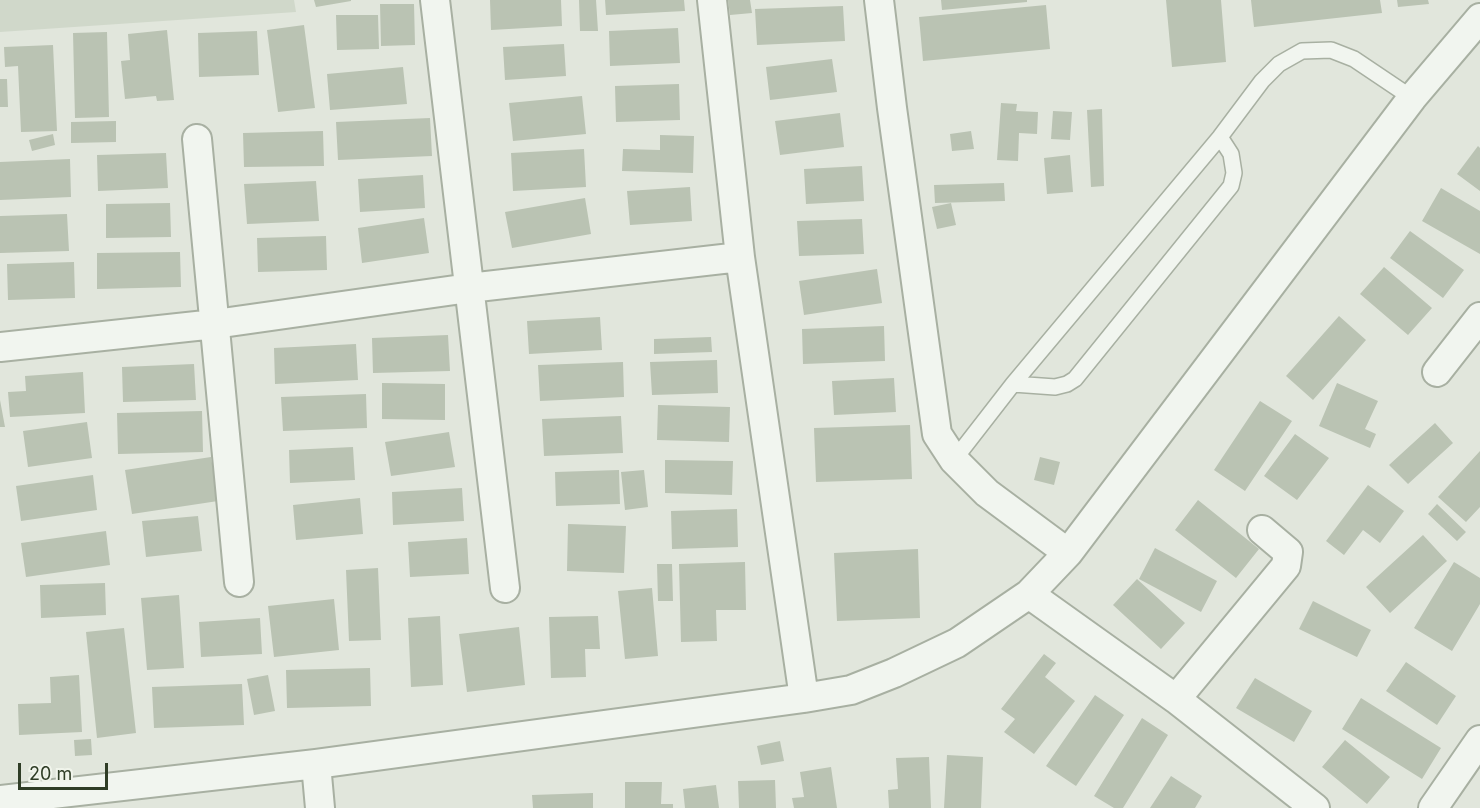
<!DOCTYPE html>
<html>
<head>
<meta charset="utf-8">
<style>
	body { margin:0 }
	#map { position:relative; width:1480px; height:808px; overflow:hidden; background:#e1e6dc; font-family:Inter,sans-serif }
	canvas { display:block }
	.scale { position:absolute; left:18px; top:763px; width:90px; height:27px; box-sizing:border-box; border:3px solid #2f3d26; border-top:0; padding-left:8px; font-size:18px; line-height:21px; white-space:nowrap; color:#2f3d26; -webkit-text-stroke:4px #f0f4eb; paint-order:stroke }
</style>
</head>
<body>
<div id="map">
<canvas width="1480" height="808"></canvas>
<div class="scale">20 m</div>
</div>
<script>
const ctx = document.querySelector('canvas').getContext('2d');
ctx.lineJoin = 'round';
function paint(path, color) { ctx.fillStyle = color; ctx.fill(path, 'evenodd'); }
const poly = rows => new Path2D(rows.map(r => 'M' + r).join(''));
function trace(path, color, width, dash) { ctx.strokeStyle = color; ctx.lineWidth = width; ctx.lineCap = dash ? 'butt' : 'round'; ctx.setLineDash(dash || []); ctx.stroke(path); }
paint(poly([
	[0,0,294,0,296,12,0,32]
]), '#d0d8ca');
paint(poly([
	[314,0,351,0,351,1,316,7],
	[490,0,561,0,562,26,491,30],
	[579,0,596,0,598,31,580,31],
	[605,0,684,0,685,11,606,15],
	[728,0,750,0,752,13,730,15],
	[941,0,1027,0,1027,2,942,10],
	[1166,0,1221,0,1226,62,1172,67],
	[1251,0,1380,0,1382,13,1254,27],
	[1397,0,1428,0,1429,4,1398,7],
	[380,4,414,4,415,45,381,46],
	[1046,5,1050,49,923,61,919,17],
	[843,6,845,41,757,45,755,9],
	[336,15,378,15,379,49,337,50],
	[304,25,315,108,278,112,267,30],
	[678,28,680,63,610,66,609,31],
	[167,30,174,100,157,101,156,96,125,99,121,61,130,60,128,34],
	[257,31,259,75,199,77,198,33],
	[107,32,109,117,75,118,73,33],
	[564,44,566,76,505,80,503,47],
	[53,45,57,131,21,132,18,66,5,67,4,47],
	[832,59,837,92,770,100,766,67],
	[403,67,407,104,330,110,327,74],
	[0,79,7,79,8,107,0,107],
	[679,84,680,120,616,122,615,86],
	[582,96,586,134,513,141,509,103],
	[1001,103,1017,104,1016,111,1038,112,1037,134,1019,133,1018,161,997,160],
	[1102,109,1104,186,1091,187,1087,110],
	[1053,111,1072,112,1070,140,1051,139],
	[840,113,844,147,780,155,775,121],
	[430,118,432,156,338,160,336,122],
	[116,121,116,142,71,143,71,122],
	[323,131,324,166,244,167,243,133],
	[971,131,974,149,952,151,950,134],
	[53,134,55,145,32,151,29,140],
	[660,135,694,136,693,173,622,171,623,149,660,150],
	[1478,146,1480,148,1480,191,1457,174],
	[584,149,586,187,513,191,511,153],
	[166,153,168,188,98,191,97,155],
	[1070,155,1073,192,1047,194,1044,158],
	[70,159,71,197,0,200,0,162],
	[862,166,864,201,806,204,804,169],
	[423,175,425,208,360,212,358,179],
	[316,181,319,221,247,224,244,184],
	[1004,183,1005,201,935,203,934,185],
	[690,187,692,221,630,225,627,191],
	[1441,188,1480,211,1480,254,1422,221],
	[585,198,591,234,512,248,505,212],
	[170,203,171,237,106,238,106,204],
	[951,203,956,225,937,229,932,207],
	[67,214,69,251,0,253,0,216],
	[424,218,429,253,362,263,358,228],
	[862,219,864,254,799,256,797,221],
	[1410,231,1464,270,1443,298,1390,258],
	[326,236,327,270,258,272,257,238],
	[180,252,181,287,97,289,97,253],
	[74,262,75,298,8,300,7,264],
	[1384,267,1432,308,1408,335,1360,294],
	[877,269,882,303,804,315,799,281],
	[1339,316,1366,340,1313,400,1286,376],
	[600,317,602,350,529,354,527,321],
	[884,326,885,361,803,364,802,329],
	[448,335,450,371,373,373,372,338],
	[711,337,712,352,654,354,654,339],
	[356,344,358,380,275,384,274,348],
	[717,360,718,393,652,395,650,362],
	[623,362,624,397,540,401,538,365],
	[194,364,196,400,123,402,122,367],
	[83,372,85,413,10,417,8,392,26,391,25,376],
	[894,378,896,412,834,415,832,381],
	[382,383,445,384,445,420,382,419],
	[1337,383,1378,401,1365,429,1376,434,1370,448,1319,426],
	[366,394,367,428,283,431,281,397],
	[0,400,5,427,0,427],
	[1260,401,1292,421,1245,491,1214,470],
	[658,405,730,407,729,442,657,440],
	[202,411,203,452,118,454,117,413],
	[621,416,623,453,544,456,542,419],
	[87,422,92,458,28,467,23,431],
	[1435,423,1453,443,1408,484,1389,465],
	[910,425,912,479,816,482,814,428],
	[449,432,455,467,391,476,385,442],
	[1295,434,1329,458,1297,500,1264,476],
	[353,447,355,480,290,483,289,450],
	[1480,451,1480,507,1466,522,1438,497],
	[211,457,218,501,132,514,125,470],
	[1040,457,1060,462,1054,485,1034,480],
	[665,460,733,461,732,495,665,493],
	[619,470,620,504,556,506,555,472],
	[644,470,648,507,625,510,621,472],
	[93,475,97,510,21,521,16,486],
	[1368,485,1404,511,1380,543,1363,530,1344,555,1326,541],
	[462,488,464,521,393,525,392,492],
	[360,498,363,534,296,540,293,505],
	[1198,500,1259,549,1236,578,1175,530],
	[1437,504,1466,532,1457,541,1428,514],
	[737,509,738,547,672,549,671,511],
	[198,516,202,551,146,557,142,521],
	[568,524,626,526,624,573,567,571],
	[106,531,110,565,26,577,21,543],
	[1423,535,1447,561,1390,613,1366,587],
	[467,538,469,574,410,577,408,542],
	[1155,548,1217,581,1201,612,1139,579],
	[918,549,920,618,837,621,834,553],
	[745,562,746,610,716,610,717,641,681,642,679,564],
	[1454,562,1480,578,1480,604,1452,651,1414,628],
	[657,564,672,564,673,601,658,601],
	[378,568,381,640,349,641,346,570],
	[1137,579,1185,623,1161,649,1113,605],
	[105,583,106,615,41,618,40,585],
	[652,588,658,656,625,659,618,591],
	[179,595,184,668,147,670,141,598],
	[334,599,339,650,274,657,268,606],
	[1313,601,1371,630,1357,657,1299,629],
	[440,616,443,685,411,687,408,618],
	[598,616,600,649,585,649,586,677,551,678,549,617],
	[260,618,262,654,201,657,199,622],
	[519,627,525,685,467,692,459,634],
	[124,628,136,733,97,738,86,632],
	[1044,654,1056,663,1045,677,1075,701,1034,754,1004,732,1015,719,1001,709],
	[1406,662,1456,696,1437,725,1386,691],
	[370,668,371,706,287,708,286,670],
	[79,675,82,732,19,735,18,704,51,703,50,677],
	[268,675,275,711,254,715,247,679],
	[1255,678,1312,711,1294,742,1236,708],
	[242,684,244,725,154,728,152,687],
	[1095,695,1124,715,1076,786,1046,766],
	[1361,698,1441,748,1422,779,1342,729],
	[1142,718,1168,735,1123,808,1114,808,1094,796],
	[91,739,92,755,75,756,74,740],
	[1345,740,1390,777,1367,804,1322,767],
	[780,741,784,761,761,765,757,746],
	[947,755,983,757,981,808,944,808],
	[929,757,931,808,889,808,888,790,898,789,896,758],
	[831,767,837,808,794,808,792,798,804,797,800,772],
	[1171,776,1202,796,1195,808,1150,808],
	[775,780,776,808,739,808,738,781],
	[625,782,662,782,661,804,673,804,673,808,625,808],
	[716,785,719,808,685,808,683,789],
	[593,793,593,808,533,808,532,795]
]), '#bac3b3');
const service = poly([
	[1013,384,1055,387,1067,384,1075,379,1231,186,1234,173,1231,154,1220,137],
	[954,460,1013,384,1220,137,1262,81,1279,64,1302,51,1331,50,1354,59,1412,98]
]);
const minor = poly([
	[435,0,505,588],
	[712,0,740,257,804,698],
	[879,0,892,108,937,434,954,460,987,493,1068,553],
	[197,139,239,582],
	[0,347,215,324,469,288,740,257],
	[1437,372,1480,317],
	[1029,594,1176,699,1315,808],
	[1176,699,1286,566,1288,552,1262,530],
	[316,764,320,808],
	[0,800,316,764,804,698,851,690,894,673,957,643,1029,594,1068,553,1412,98,1480,18],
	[1433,808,1480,740]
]);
trace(service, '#a8b0a2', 18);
trace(minor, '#a8b0a2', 32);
trace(service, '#f1f5ef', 15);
trace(minor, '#f1f5ef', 28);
</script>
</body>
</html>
